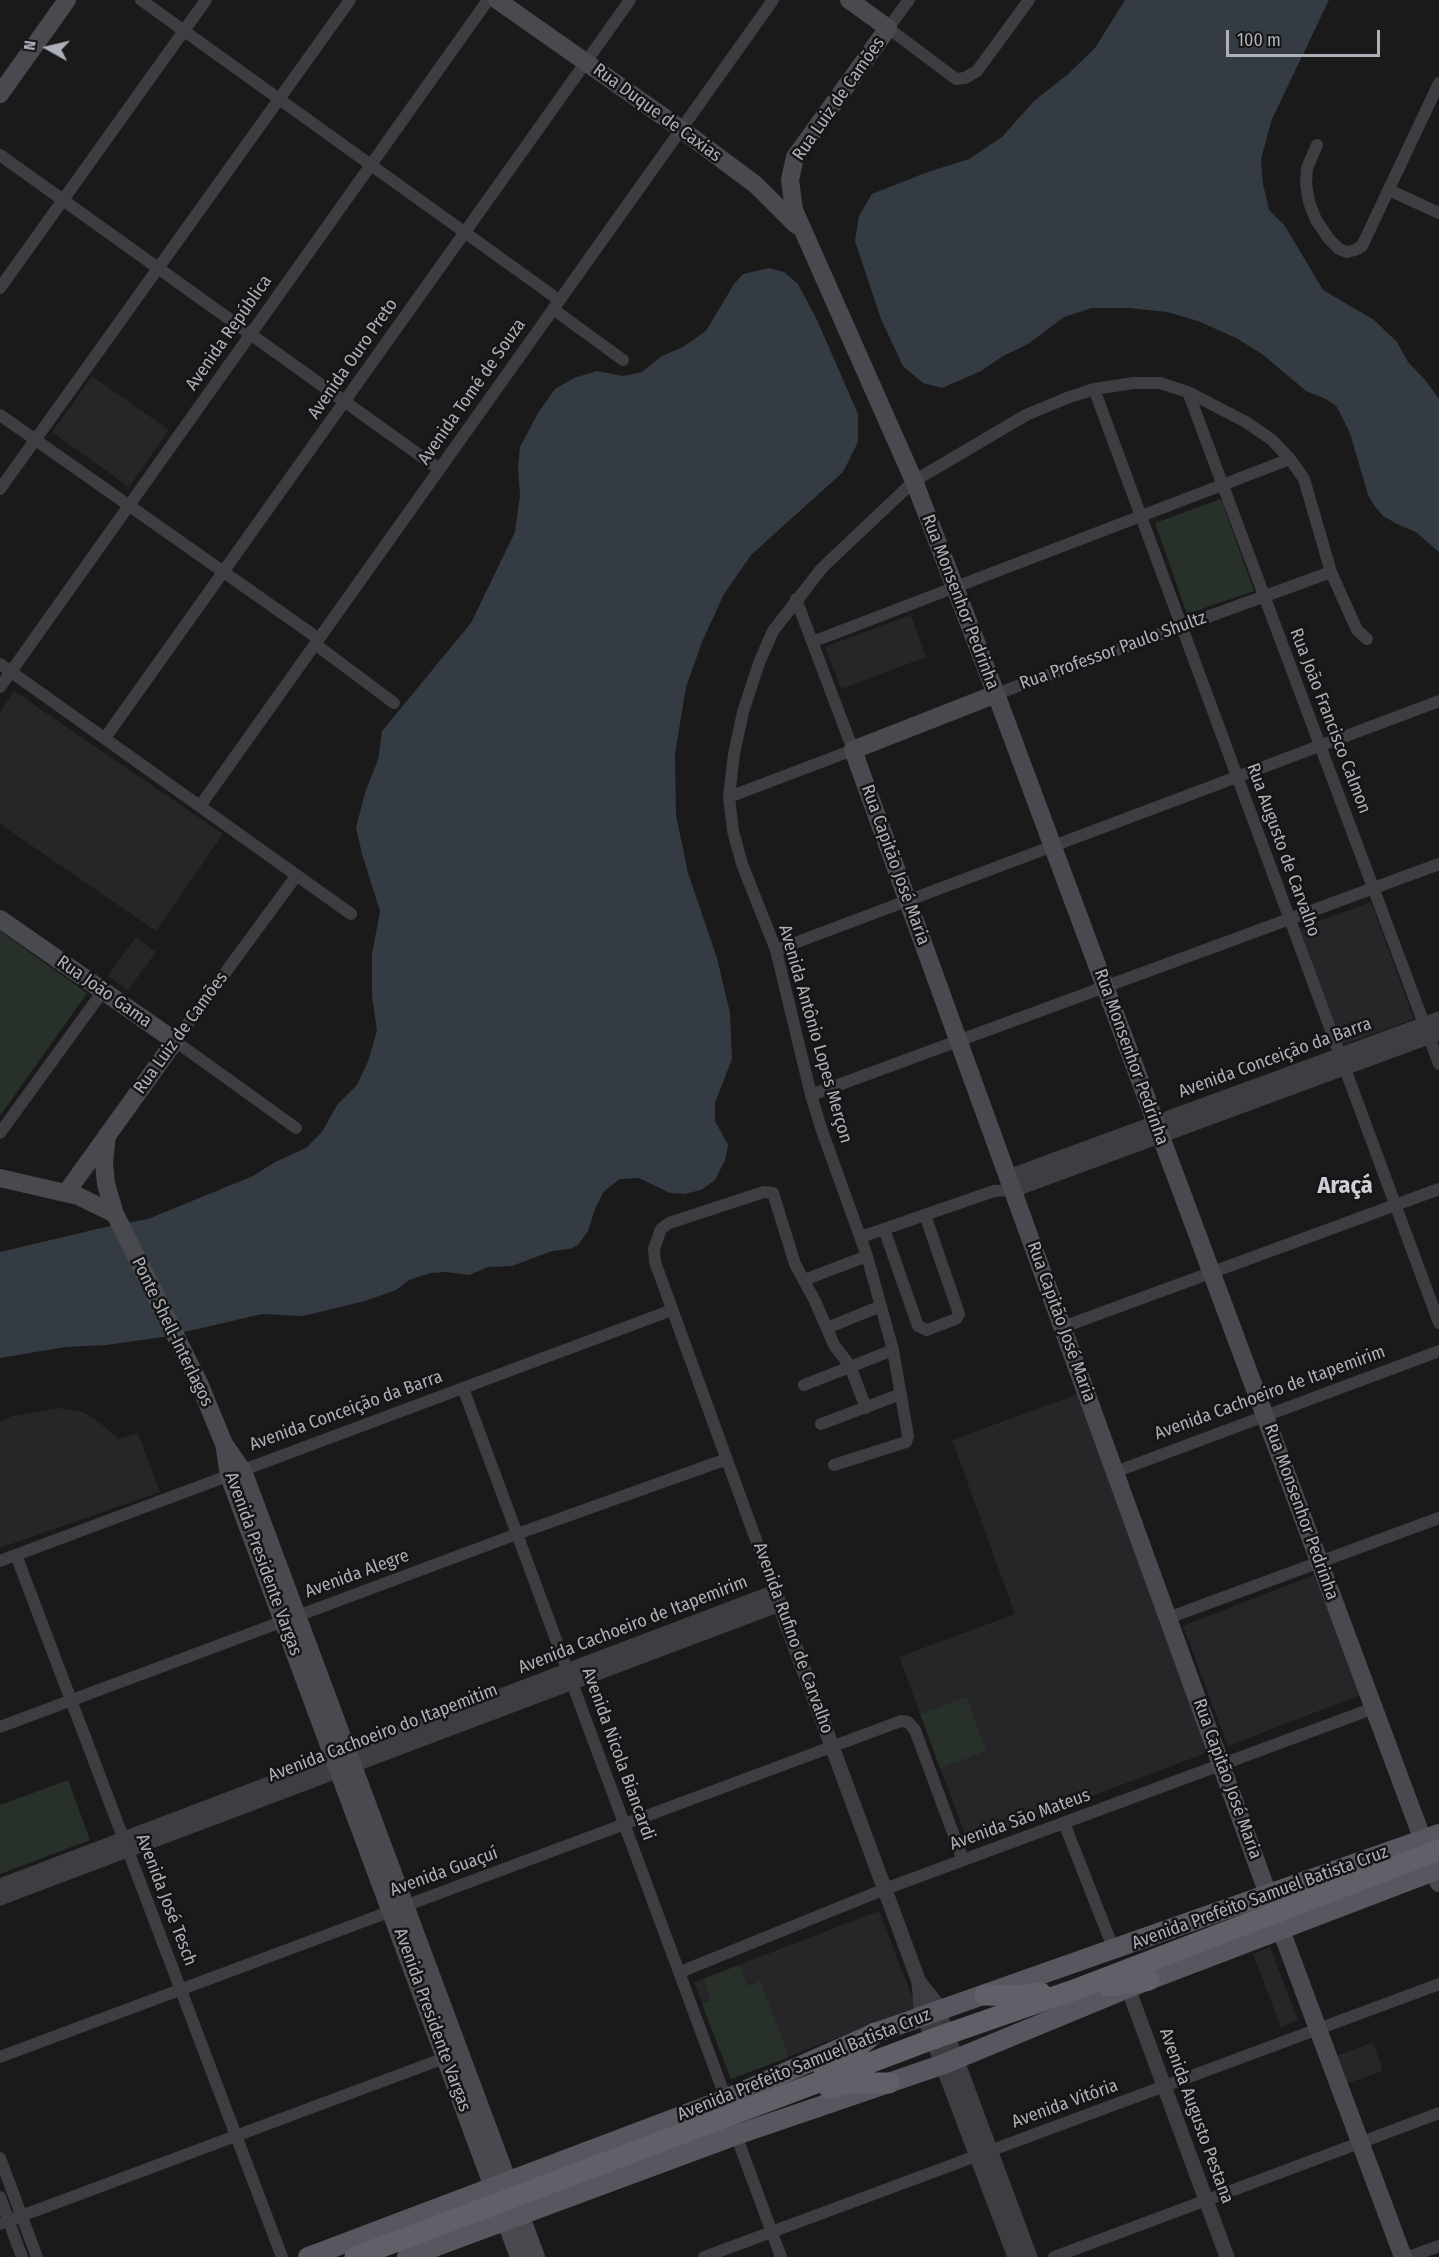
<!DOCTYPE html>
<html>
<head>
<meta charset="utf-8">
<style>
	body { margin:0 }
	#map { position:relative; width:1439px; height:2257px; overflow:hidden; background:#1a1a1b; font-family:"Fira Sans Condensed",sans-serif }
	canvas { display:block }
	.north { position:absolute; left:18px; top:18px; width:60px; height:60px; -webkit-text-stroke:4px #151516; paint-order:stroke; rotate:278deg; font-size:16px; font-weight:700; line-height:24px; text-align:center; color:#aeb0b9 }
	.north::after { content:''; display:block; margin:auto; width:21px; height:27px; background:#aeb0b9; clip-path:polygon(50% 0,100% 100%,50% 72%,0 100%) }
	.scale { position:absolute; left:1226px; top:30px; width:154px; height:27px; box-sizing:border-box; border:3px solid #aeb0b9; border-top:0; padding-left:8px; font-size:18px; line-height:21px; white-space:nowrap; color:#aeb0b9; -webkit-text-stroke:4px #151516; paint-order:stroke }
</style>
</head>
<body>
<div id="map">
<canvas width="1439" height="2257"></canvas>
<div class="north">N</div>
<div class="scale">100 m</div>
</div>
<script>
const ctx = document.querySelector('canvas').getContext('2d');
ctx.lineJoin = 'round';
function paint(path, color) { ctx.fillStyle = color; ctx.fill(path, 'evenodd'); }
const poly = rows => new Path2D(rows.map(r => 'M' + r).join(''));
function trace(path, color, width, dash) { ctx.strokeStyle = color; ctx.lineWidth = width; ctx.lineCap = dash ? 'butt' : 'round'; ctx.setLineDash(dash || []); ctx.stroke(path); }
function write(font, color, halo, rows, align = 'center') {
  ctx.font = font + ' "Fira Sans Condensed",sans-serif'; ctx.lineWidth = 5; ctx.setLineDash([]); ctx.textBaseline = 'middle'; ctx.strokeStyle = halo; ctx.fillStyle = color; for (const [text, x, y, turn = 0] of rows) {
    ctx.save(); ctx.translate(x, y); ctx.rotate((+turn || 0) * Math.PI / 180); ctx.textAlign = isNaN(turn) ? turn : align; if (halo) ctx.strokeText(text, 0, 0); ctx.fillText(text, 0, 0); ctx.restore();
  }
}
paint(poly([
	[92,376,169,430,129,487,52,432],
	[911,615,926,657,841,689,825,647],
	[14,691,223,834,156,931,0,824,0,712],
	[1371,902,1414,1019,1342,1045,1300,928],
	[136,937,156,952,128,990,108,976],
	[1078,1394,1209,1752,968,1842,899,1657,1015,1614,952,1440],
	[58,1408,83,1412,100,1423,118,1439,138,1433,160,1492,0,1548,0,1422,12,1416],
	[1314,1575,1360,1695,1228,1746,1183,1626],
	[879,1911,916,2007,731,2079,694,1982],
	[1270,1947,1298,2020,1281,2027,1253,1954],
	[1373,2042,1383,2071,1346,2084,1336,2056]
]), '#262628');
paint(poly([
	[1221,499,1254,591,1187,614,1155,523],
	[0,931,87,993,0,1116],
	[967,1697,986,1751,940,1768,920,1714],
	[68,1780,90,1840,0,1874,0,1805],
	[739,1965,748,1986,760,1981,789,2057,731,2079,702,2004,711,2000,704,1979]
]), '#28302a');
paint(poly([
	[1125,0,1329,0,1272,119,1261,159,1263,184,1269,210,1285,226,1323,290,1374,320,1397,342,1408,362,1426,381,1439,399,1439,552,1416,532,1397,524,1383,516,1374,505,1368,495,1350,433,1337,407,1326,399,1306,391,1262,354,1236,338,1198,321,1167,312,1129,308,1092,308,1064,317,1028,344,1003,356,981,371,942,388,923,383,903,366,881,319,855,241,859,216,872,194,925,173,969,159,1002,137,1034,101,1067,75,1095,48],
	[769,268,784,272,798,284,817,320,858,414,858,442,843,472,751,555,724,594,702,642,686,687,675,754,676,815,688,873,717,958,730,1013,732,1059,715,1103,715,1121,728,1145,725,1160,715,1180,701,1190,684,1194,670,1193,639,1178,620,1179,604,1191,595,1209,588,1231,578,1245,570,1249,552,1251,512,1266,488,1267,469,1275,446,1272,430,1273,409,1280,396,1290,365,1301,303,1316,262,1314,163,1337,106,1345,65,1347,0,1358,0,1252,110,1226,148,1219,253,1176,275,1162,306,1148,322,1132,337,1105,357,1085,369,1059,377,1030,372,996,372,954,380,911,362,854,356,827,366,790,378,760,382,731,471,623,515,532,520,495,518,468,520,447,538,413,555,389,574,378,597,371,623,376,642,372,662,356,683,347,706,331,734,284,743,274]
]), '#353b43');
trace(poly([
	[141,0,559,300],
	[909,0,888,28,956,79,965,78,977,71,1029,0],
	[1317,145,1307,168,1306,184,1309,202,1316,220,1329,239,1339,249,1347,252,1355,250,1362,246,1439,83],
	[0,155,439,469],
	[1389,190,1439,213],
	[0,288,206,0],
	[553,309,623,360],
	[1094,389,1439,1323],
	[1188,392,1439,1064],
	[0,415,319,639],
	[0,489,350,0],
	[812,642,1290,459],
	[315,644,394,703],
	[0,664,351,914],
	[0,687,488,0],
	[996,694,1331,572],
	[105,738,630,0],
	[729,797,853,750,796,599],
	[200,806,773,0],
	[776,950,1439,701],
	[811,1095,1439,864],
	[296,1128,175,1041,297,875],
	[0,1133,103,991],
	[884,1229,918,1326,927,1330,956,1319,959,1314,925,1215],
	[861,1237,994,1191,1013,1190],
	[804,1280,867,1256],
	[1063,1327,1439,1189],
	[827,1328,881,1306],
	[804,1385,893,1350],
	[463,1388,726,2099],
	[821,1424,901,1394],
	[834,1465,906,1442,908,1436,893,1350,867,1256,821,1128,811,1095,776,950,742,864,733,831,729,797,734,754,743,712,759,663,773,631,822,568,914,481,1026,415,1067,398,1094,389,1134,383,1160,383,1188,392,1246,422,1272,440,1290,459,1304,479,1331,572,1357,630,1367,639],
	[1115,1472,1439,1351],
	[16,1555,282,2257],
	[0,1561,672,1310],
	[775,1592,655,1262,654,1249,661,1229,669,1223,764,1192,773,1193,795,1264,815,1301,834,1345,850,1366,866,1408],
	[1168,1618,1439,1518],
	[0,1727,517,1534,727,1459],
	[1064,1823,1114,1950],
	[680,1972,885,1889,1374,1708],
	[0,2057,901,1721,908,1722,915,1730,963,1860],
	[736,2135,781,2257],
	[0,2158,37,2257],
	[0,2197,22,2257],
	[0,2224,450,2056],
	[704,2257,1439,1984],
	[1054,2257,1439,2113],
	[1409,2257,1439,2246]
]), '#3d3d42', 12);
trace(poly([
	[1008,1177,1439,1019],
	[1013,1190,1439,1033],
	[0,1886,775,1592,919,1982,921,2007,924,2016,1015,2257],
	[0,1898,780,1604],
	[919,1982,935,2002,938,2010,1030,2257],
	[1128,1988,1227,2257]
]), '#3d3d42', 15);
trace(poly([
	[497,0,681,129,756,185,796,225],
	[849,0,888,28,795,157,790,180,794,210,914,481,996,694,1439,1883],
	[0,94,67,0],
	[996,694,853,750,1281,1930,1403,2257],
	[0,919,175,1041,66,1193],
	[107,1135,104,1163,106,1184,115,1214,199,1383,224,1444,243,1471,536,2257],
	[0,1178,78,1196,115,1214],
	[225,1449,229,1476,519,2257]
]), '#494a50', 18);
trace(poly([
	[308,2257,726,2099,875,2033,1439,1834],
	[407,2257,736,2135,944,2064,1128,1988,1439,1869]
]), '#57585f', 20);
trace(poly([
	[1109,1986,1149,1980],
	[985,1995,1018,1996,1041,1993],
	[824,2069,844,2058,875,2033],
	[829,2088,849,2083,889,2083],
	[355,2257,933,2039,1074,1990,1439,1850]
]), '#606068', 21);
write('18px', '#aeb0b9', '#151516', [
	["Rua Luiz de Camões",839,99,-55],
	["Rua Duque de Caxias",657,113,36],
	["Avenida República",229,333,-55],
	["Avenida Ouro Preto",353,359,-55],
	["Avenida Tomé de Souza",472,392,-55],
	["Rua Monsenhor Pedrinha",960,602,69],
	["Rua Professor Paulo Shultz",1113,651,-20],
	["Rua João Francisco Calmon",1330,721,69],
	["Rua Augusto de Carvalho",1283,850,70],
	["Rua Capitão José Maria",895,865,70],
	["Rua João Gama",104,992,35],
	["Rua Luiz de Camões",181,1033,-54],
	["Avenida Antônio Lopes Merçon",815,1034,74],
	["Rua Monsenhor Pedrinha",1131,1057,70],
	["Avenida Conceição da Barra",1275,1058,-20],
	["Rua Capitão José Maria",1061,1322,70],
	["Ponte Shell-Interlagos",172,1332,64],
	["Avenida Cachoeiro de Itapemirim",1270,1393,-20],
	["Avenida Conceição da Barra",346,1411,-20],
	["Rua Monsenhor Pedrinha",1301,1512,70],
	["Avenida Presidente Vargas",263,1564,70],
	["Avenida Alegre",357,1574,-20],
	["Avenida Cachoeiro de Itapemirim",633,1625,-21],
	["Avenida Rufino de Carvalho",793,1638,70],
	["Avenida Cachoeiro do Itapemitim",383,1733,-21],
	["Avenida Nicola Biancardi",618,1754,70],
	["Rua Capitão José Maria",1227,1779,70],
	["Avenida São Mateus",1020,1820,-20],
	["Avenida Guaçuí",444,1872,-20],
	["Avenida Prefeito Samuel Batista Cruz",1260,1898,-20],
	["Avenida José Tesch",166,1900,69],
	["Avenida Presidente Vargas",432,2020,70],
	["Avenida Prefeito Samuel Batista Cruz",804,2065,-22],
	["Avenida Vitória",1065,2104,-20],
	["Avenida Augusto Pestana",1196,2116,70]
]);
write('bold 24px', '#cecfd6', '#151516', [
	["Araçá",1345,1186]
]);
</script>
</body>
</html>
